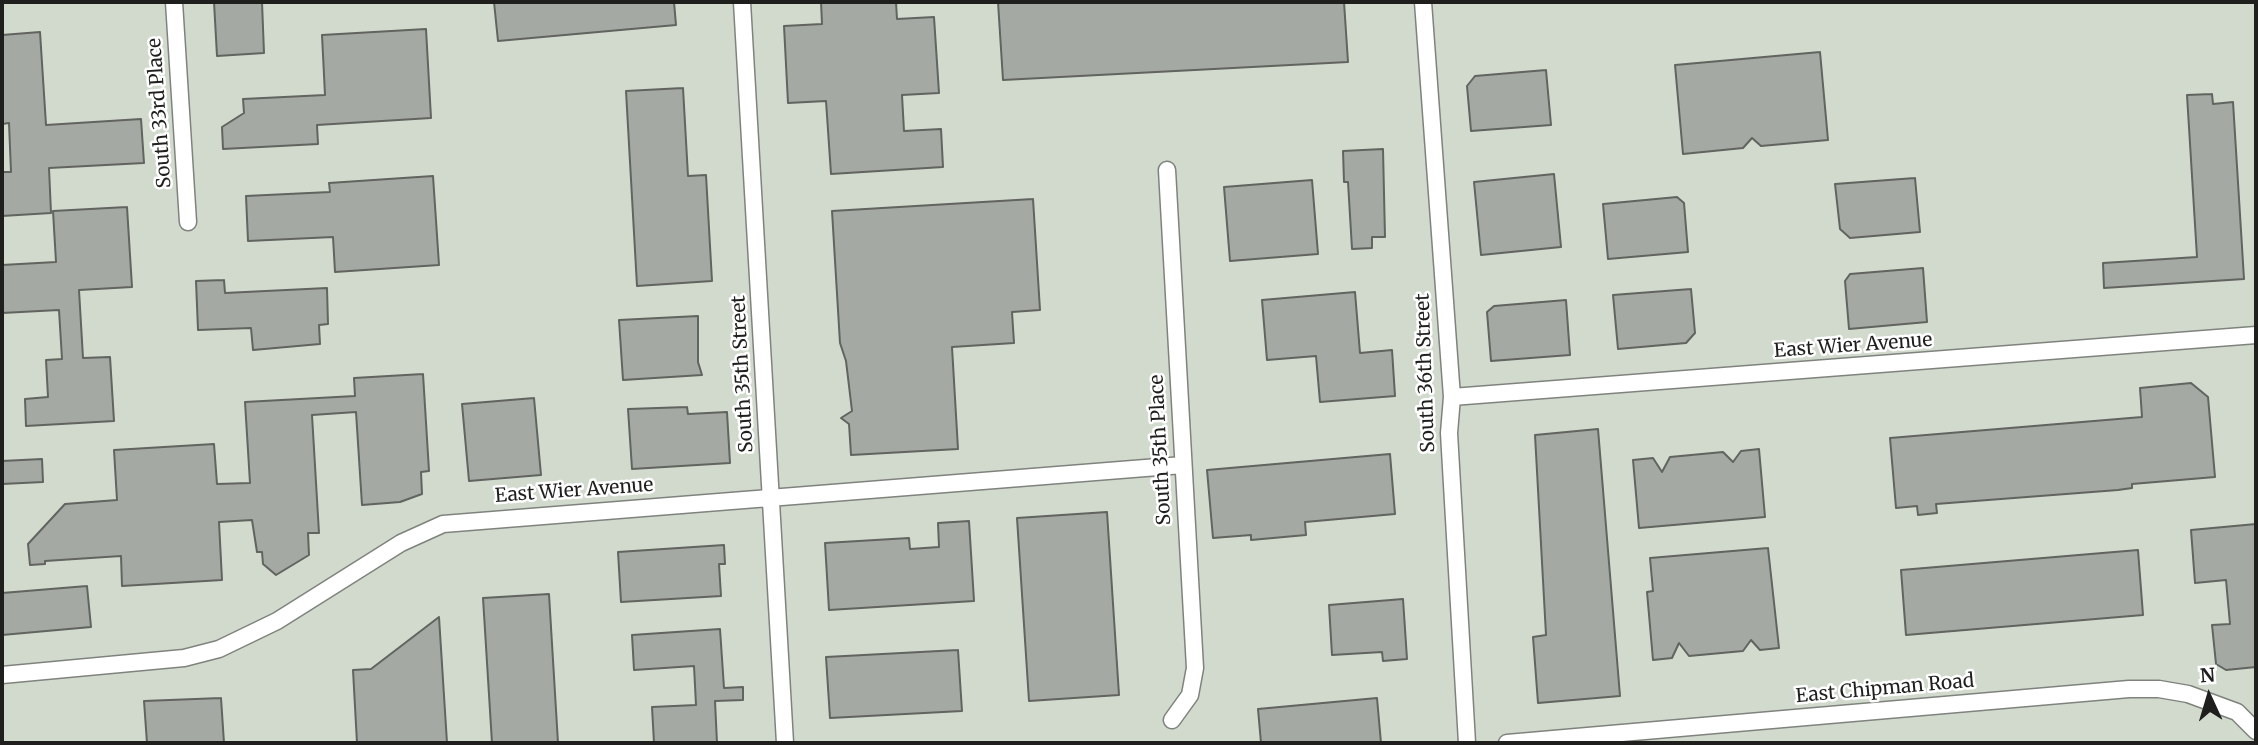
<!DOCTYPE html>
<html>
<head>
<meta charset="utf-8">
<style>
	body { margin:0 }
	#map { position:relative; width:2258px; height:745px; overflow:hidden; background:#e2e6e0; font-family:Merriweather,serif }
	canvas { display:block }
	.frame { position:absolute; inset:0; border:4px solid #1f201e; pointer-events:none }
	.north { position:absolute; left:2174px; top:661px; width:70px; height:70px; -webkit-text-stroke:5px #fff; paint-order:stroke; rotate:356deg; font-size:19px; font-weight:700; line-height:28px; text-align:center; color:#1f201e }
	.north::after { content:''; display:block; margin:auto; width:24px; height:32px; background:#1f201e; clip-path:polygon(50% 0,100% 100%,50% 72%,0 100%) }
</style>
</head>
<body>
<div id="map">
<canvas width="2258" height="745"></canvas>
<div class="frame"></div>
<div class="north">N</div>
</div>
<script>
const ctx = document.querySelector('canvas').getContext('2d');
ctx.lineJoin = 'round';
function paint(path, color) { ctx.fillStyle = color; ctx.fill(path, 'evenodd'); }
const poly = rows => new Path2D(rows.map(r => 'M' + r).join(''));
function trace(path, color, width, dash) { ctx.strokeStyle = color; ctx.lineWidth = width; ctx.lineCap = dash ? 'butt' : 'round'; ctx.setLineDash(dash || []); ctx.stroke(path); }
function write(font, color, halo, rows, align = 'center') {
  ctx.font = font + ' Merriweather,serif'; ctx.lineWidth = 5; ctx.setLineDash([]); ctx.textBaseline = 'middle'; ctx.strokeStyle = halo; ctx.fillStyle = color; for (const [text, x, y, turn = 0] of rows) {
    ctx.save(); ctx.translate(x, y); ctx.rotate((+turn || 0) * Math.PI / 180); ctx.textAlign = isNaN(turn) ? turn : align; if (halo) ctx.strokeText(text, 0, 0); ctx.fillText(text, 0, 0); ctx.restore();
  }
}
paint(poly([
	[2,2,2256,2,2256,743,2,743]
]), '#d2dace');
const building = poly([
	[214,2,262,2,264,53,217,56,214,2],
	[494,2,674,2,676,25,498,41,494,2],
	[821,2,896,2,897,19,934,17,939,93,902,95,904,131,941,129,943,167,831,174,826,101,788,103,784,26,822,24,821,2],
	[998,2,1344,2,1348,62,1003,80,998,2],
	[426,29,431,118,317,125,318,144,223,149,222,127,244,113,243,99,325,95,322,35,426,29],
	[40,32,46,125,141,119,144,163,49,168,51,213,2,216,2,172,11,172,9,123,2,124,2,35,40,32],
	[1820,52,1828,140,1761,146,1752,138,1743,148,1683,154,1675,65,1820,52],
	[1546,70,1551,125,1471,131,1467,86,1475,76,1546,70],
	[683,88,688,176,706,175,712,281,637,286,626,91,683,88],
	[2212,94,2213,104,2233,102,2244,279,2104,288,2103,263,2197,257,2187,95,2212,94],
	[1383,149,1385,237,1372,237,1372,248,1352,249,1348,182,1344,182,1343,151,1383,149],
	[1554,174,1561,247,1481,255,1474,182,1554,174],
	[433,176,439,265,335,272,333,237,248,241,246,196,330,192,329,183,433,176],
	[1915,178,1920,232,1850,238,1840,229,1835,184,1915,178],
	[1312,180,1318,254,1230,261,1224,187,1312,180],
	[1677,197,1684,203,1688,252,1608,259,1603,204,1677,197],
	[1033,199,1040,310,1012,312,1014,343,952,347,958,449,851,455,849,424,841,418,852,411,846,361,840,343,832,211,1033,199],
	[127,207,132,287,79,290,83,358,110,357,114,421,26,426,25,399,48,397,46,360,62,359,59,310,2,313,2,265,56,262,53,211,127,207],
	[1923,268,1927,322,1849,329,1845,281,1850,274,1923,268],
	[224,280,225,293,327,288,328,324,319,325,320,344,253,350,251,328,198,330,196,281,224,280],
	[1691,289,1695,333,1686,343,1618,349,1613,295,1691,289],
	[1355,292,1360,353,1392,350,1395,396,1320,402,1316,356,1267,360,1262,300,1355,292],
	[1566,300,1570,355,1491,361,1487,312,1494,306,1566,300],
	[698,316,698,362,702,375,623,380,619,320,698,316],
	[423,374,429,471,421,472,422,494,400,502,362,505,356,412,312,415,319,533,308,533,309,555,276,575,263,564,262,552,257,552,252,520,219,522,222,580,122,586,121,556,45,561,45,564,30,565,28,544,65,504,117,500,114,450,214,444,217,484,250,483,245,402,355,396,354,378,423,374],
	[2191,383,2208,397,2215,477,2132,484,2132,488,2118,490,1936,504,1937,513,1918,515,1917,506,1896,508,1890,438,2142,417,2140,388,2191,383],
	[534,398,541,475,469,481,462,404,534,398],
	[687,407,688,414,727,412,730,463,632,469,628,409,687,407],
	[1598,429,1620,696,1538,703,1533,637,1546,635,1535,435,1598,429],
	[1759,449,1765,517,1639,528,1633,460,1653,458,1662,472,1670,457,1723,452,1733,462,1741,451,1759,449],
	[1390,454,1395,514,1305,522,1306,535,1251,540,1251,535,1213,538,1207,470,1390,454],
	[42,459,43,482,2,484,2,461,42,459],
	[1107,512,1119,695,1029,701,1017,518,1107,512],
	[969,521,974,601,829,610,825,543,909,538,910,549,939,547,938,523,969,521],
	[2256,524,2256,667,2226,670,2216,664,2212,625,2230,624,2226,580,2195,583,2191,530,2256,524],
	[724,545,725,564,719,564,721,596,621,602,618,552,724,545],
	[1768,548,1779,648,1760,650,1751,640,1743,651,1689,656,1679,643,1672,658,1653,660,1647,592,1653,591,1650,558,1768,548],
	[2138,550,2143,615,1906,635,1901,570,2138,550],
	[87,586,91,627,2,635,2,593,87,586],
	[549,594,558,743,492,743,483,598,549,594],
	[1403,599,1407,659,1383,661,1382,652,1332,655,1329,605,1403,599],
	[439,617,447,743,357,743,353,670,371,669,439,617],
	[720,629,724,688,743,687,743,700,715,701,717,743,654,743,652,707,696,705,694,666,634,670,632,635,720,629],
	[958,650,962,711,830,718,826,657,958,650],
	[221,698,224,743,147,743,144,701,221,698],
	[1377,698,1381,743,1261,743,1258,709,1377,698]
]);
paint(building, '#a5a9a3');
trace(building, '#61645f', 2);
const street = poly([
	[174,2,188,222],
	[742,2,785,743],
	[1423,2,1452,397,1449,433,1467,743],
	[1167,170,1195,668,1190,695,1172,720],
	[1452,397,2256,335],
	[2,675,184,658,219,649,277,621,401,543,443,524,1183,465],
	[1507,743,2129,689,2159,689,2188,694,2237,712,2256,731]
]);
trace(street, '#7f837d', 19);
trace(street, '#fff', 16);
write('19px', '#1f201e', '#fff', [
	["South 33rd Place",160,113,-94],
	["East Wier Avenue",1853,346,-4],
	["South 36th Street",1426,373,-92],
	["South 35th Street",743,374,-93],
	["South 35th Place",1161,450,-93],
	["East Wier Avenue",574,491,-4],
	["East Chipman Road",1885,689,-5]
]);
</script>
</body>
</html>
